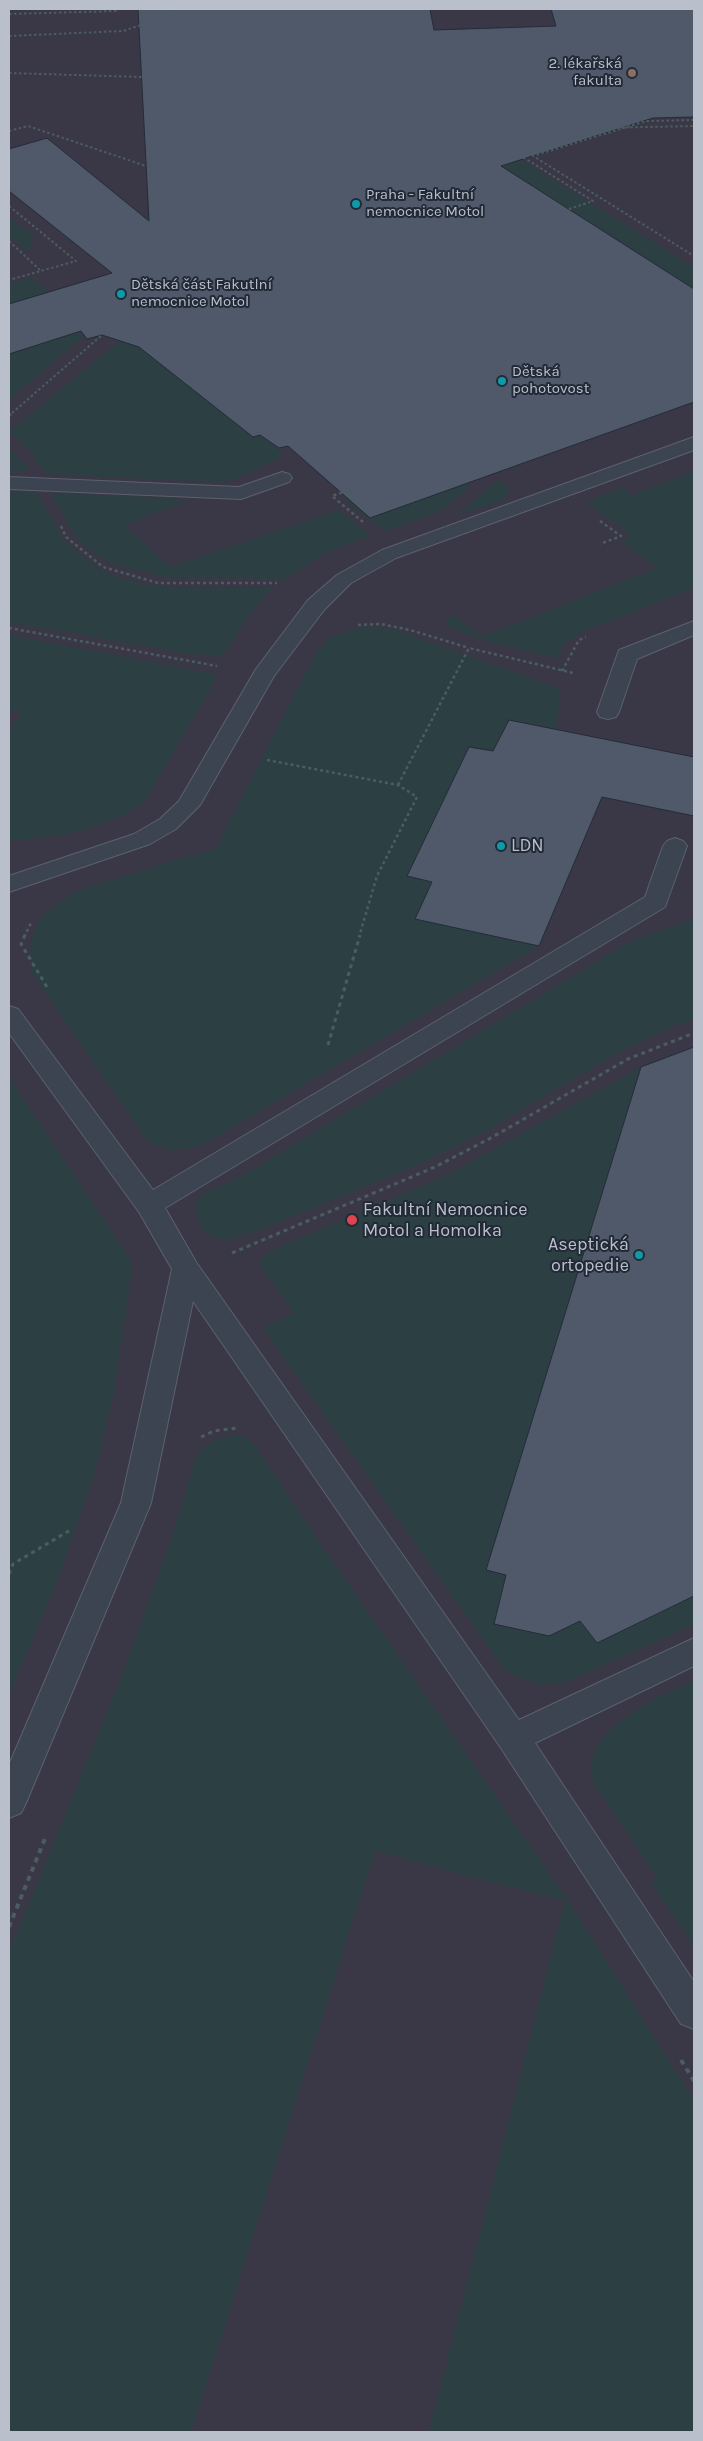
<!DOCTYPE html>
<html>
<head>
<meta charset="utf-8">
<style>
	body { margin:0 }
	#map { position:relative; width:703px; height:2441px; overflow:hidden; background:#293241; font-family:Karla,sans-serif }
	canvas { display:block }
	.frame { position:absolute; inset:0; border:10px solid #bac0cb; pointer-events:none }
</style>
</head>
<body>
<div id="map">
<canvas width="703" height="2441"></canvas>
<div class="frame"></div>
</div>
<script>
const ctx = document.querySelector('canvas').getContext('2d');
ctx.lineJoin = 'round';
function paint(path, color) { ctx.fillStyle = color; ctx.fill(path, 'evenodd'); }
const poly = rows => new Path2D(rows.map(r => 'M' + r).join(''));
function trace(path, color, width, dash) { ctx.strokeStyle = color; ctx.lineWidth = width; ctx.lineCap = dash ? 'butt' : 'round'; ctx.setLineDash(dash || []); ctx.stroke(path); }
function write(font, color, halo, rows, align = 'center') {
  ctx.font = font + ' Karla,sans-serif'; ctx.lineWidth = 4; ctx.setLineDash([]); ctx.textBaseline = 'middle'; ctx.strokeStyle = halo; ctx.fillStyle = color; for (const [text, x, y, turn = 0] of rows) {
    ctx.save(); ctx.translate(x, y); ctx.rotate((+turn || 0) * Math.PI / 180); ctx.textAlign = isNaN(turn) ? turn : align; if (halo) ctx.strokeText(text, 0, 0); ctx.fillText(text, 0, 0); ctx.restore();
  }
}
paint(poly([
	[9,9,694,9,694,2432,9,2432]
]), '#3a3846');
paint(poly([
	[521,160,694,267,694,289,502,166],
	[9,217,34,236,30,250,26,251,9,235],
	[31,277,49,292,9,304,9,284],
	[81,331,84,336,9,400,9,354],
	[120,341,139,347,253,437,260,435,279,448,281,457,233,480,216,482,45,474,29,449,9,432],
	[9,448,27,466,28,472,9,472],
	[694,471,694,588,582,632,561,647,560,659,482,640,449,627,445,619,456,616,482,637,657,568,621,541,631,535,587,502,622,487,632,495],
	[498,480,505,483,509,491,507,496,501,501,458,515],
	[465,484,469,488,441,511,386,531,345,501,348,496,432,495],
	[9,492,36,492,64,540,96,567,118,577,146,585,172,588,273,587,245,620,228,649,221,655,189,654,9,622],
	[51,493,174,498,185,502,124,525,170,567,340,510,369,536,326,553,285,579,166,577,111,564,92,552,75,536],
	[363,627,395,630,561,689,556,729,509,720,493,751,469,747,407,876,432,882,415,919,539,946,199,1147,171,1150,148,1142,32,973,30,947,35,928,46,912,76,891,216,848,316,653,331,636],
	[9,635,215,674,215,678,211,688,143,804,125,814,88,829,53,836,9,841,9,732,22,712,9,710],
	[694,919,694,1019,666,1029,618,1053,484,1132,424,1162,260,1230,229,1240,213,1237,201,1228,195,1207,202,1194,244,1175,629,942],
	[641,1067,486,1569,506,1575,495,1624,549,1636,580,1621,597,1643,694,1596,694,1624,564,1683,536,1683,522,1679,504,1669,263,1328,294,1313,259,1264,264,1256,277,1248,446,1176],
	[9,1077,133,1263,113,1396,94,1475,58,1579,9,1694],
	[236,1435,248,1439,257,1448,320,1543,565,1896,694,2100,694,2432,429,2432,565,1901,375,1851,191,2432,9,2432,9,1952,117,1688,171,1541,197,1454,217,1438],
	[694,1680,694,1946,651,1883,658,1879,593,1782,591,1768,595,1748,612,1727,650,1701]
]), '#2c4043');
const building = poly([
	[138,9,430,9,434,30,556,26,551,9,694,9,694,117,653,118,501,166,694,289,694,402,370,518,288,446,279,448,260,435,253,437,139,347,102,335,87,339,81,331,9,354,9,304,112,273,9,191,9,149,47,138,149,221,138,9],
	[509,720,694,757,694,816,602,797,539,946,415,919,432,882,407,876,469,747,493,751,509,720],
	[694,1047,694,1596,597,1643,580,1621,549,1636,494,1624,506,1575,486,1570,641,1067,694,1047]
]);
paint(building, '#4f596a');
trace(building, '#242b39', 1);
const lane = poly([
	[694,437,694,450,396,558,351,583,324,610,274,676,200,805,176,829,150,844,9,892,9,876,134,834,160,819,179,801,256,669,308,600,337,575,382,550,694,437],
	[282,472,289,474,292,478,289,482,241,499,9,489,9,477,239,487,282,472],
	[694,621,694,635,637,659,619,712,616,717,608,719,600,717,597,712,619,650,694,621],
	[675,838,683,841,687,846,665,907,165,1208,196,1262,519,1720,694,1638,694,1666,535,1743,694,1982,694,2029,681,2024,501,1748,193,1301,151,1503,26,1803,21,1813,9,1818,9,1765,121,1503,172,1269,139,1212,9,1033,9,1006,18,1009,153,1190,645,897,663,846,667,841,675,838]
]);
trace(lane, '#5b626e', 2);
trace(poly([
	[9,14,117,11],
	[9,36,123,31,162,18,172,9],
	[9,73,175,78,273,104],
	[694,120,646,121,533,156,694,256],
	[9,131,28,126,146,166],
	[9,206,76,261,9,280],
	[9,241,41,271],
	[12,413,102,335]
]), '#4b5d61', 2, [2.5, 2.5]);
trace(poly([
	[9,416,13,412],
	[600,521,621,536,600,544],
	[363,522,332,496,420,466],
	[61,526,66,537,103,567,158,583,277,583],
	[358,625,381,624,410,630,469,648],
	[9,628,217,666],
	[562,671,579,640,586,637],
	[267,760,398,785,417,797,377,876,359,937],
	[398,785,469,648,573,673],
	[24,937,32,921]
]), '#4b5d61', 2.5, [3, 3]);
trace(poly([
	[25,935,21,944,47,987],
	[328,1045,360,935],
	[232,1253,435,1167,489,1139,628,1059,694,1033],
	[201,1437,214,1431,238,1428],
	[9,1574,13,1564,72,1529]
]), '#4b5d61', 3, [4, 4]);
trace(poly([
	[9,1927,46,1836],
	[681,2060,694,2081]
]), '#4b5d61', 4, [5, 5]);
paint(lane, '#3d4451');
trace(poly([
	[569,209,593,201,518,154,602,128,694,126]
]), '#4b5d61', 2, [2.5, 2.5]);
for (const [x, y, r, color] of [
	[632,73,5,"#8d6e63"],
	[356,204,5,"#0f9aa8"],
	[121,294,5,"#0f9aa8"],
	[502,381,5,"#0f9aa8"],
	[501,846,5,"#0f9aa8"],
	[352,1220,6,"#e0444e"],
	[639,1255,5,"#0f9aa8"]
]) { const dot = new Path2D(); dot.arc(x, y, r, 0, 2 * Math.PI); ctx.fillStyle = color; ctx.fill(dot); trace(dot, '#222937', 2); }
write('15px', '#bac0cb', '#222937', [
	["2. lékařská",622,64,"right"],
	["fakulta",622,81,"right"],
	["Praha - Fakultní",366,195],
	["nemocnice Motol",366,212],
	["Dětská část Fakutlní",131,285],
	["nemocnice Motol",131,302],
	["Dětská",512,372],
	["pohotovost",512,389]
], 'left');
write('18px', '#bac0cb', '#222937', [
	["LDN",511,846],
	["Fakultní Nemocnice",363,1210],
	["Motol a Homolka",363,1231],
	["Aseptická",629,1245,"right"],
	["ortopedie",629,1266,"right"]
], 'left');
</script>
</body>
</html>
